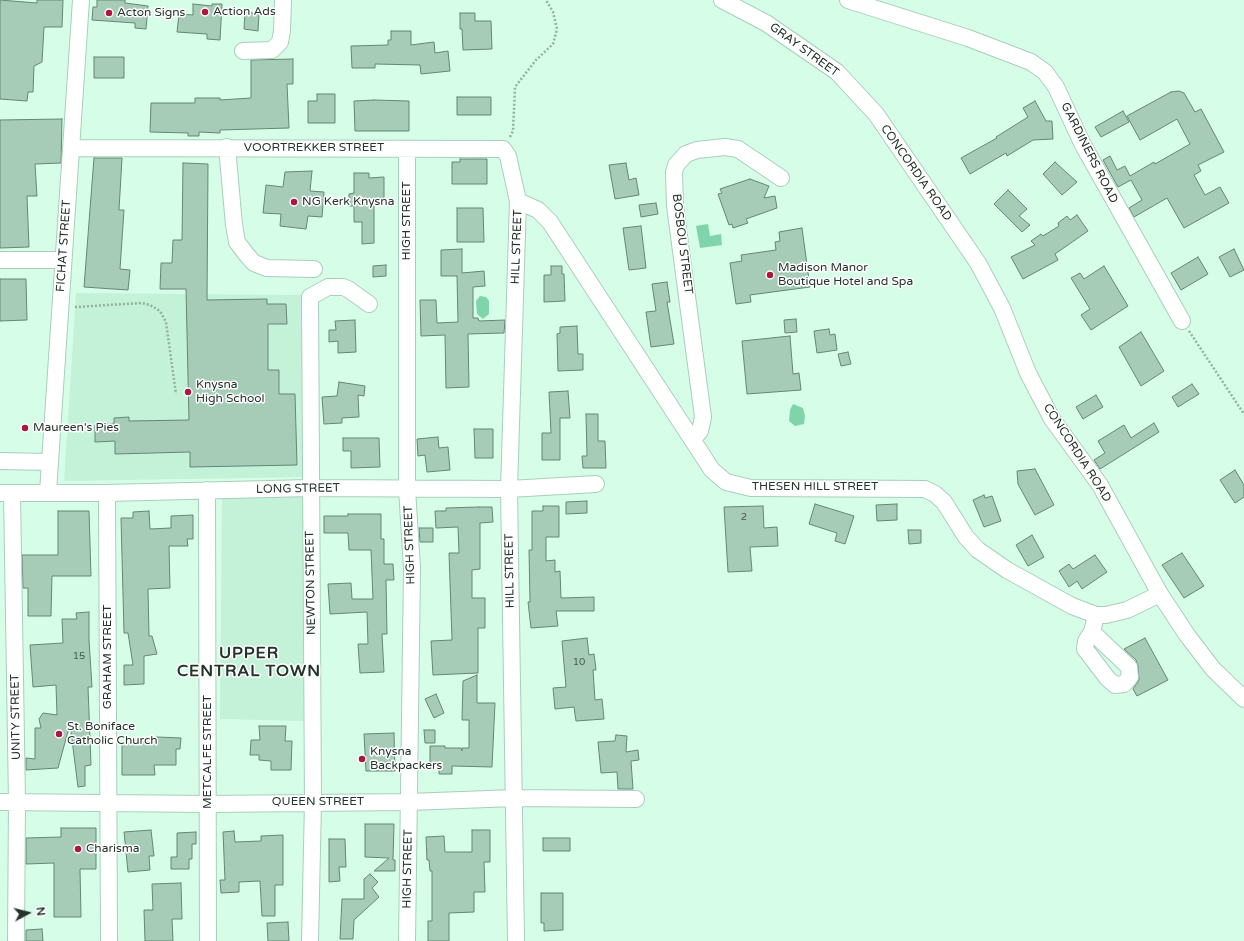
<!DOCTYPE html>
<html>
<head>
<meta charset="utf-8">
<style>
	body { margin:0 }
	#map { position:relative; width:1244px; height:941px; overflow:hidden; background:#d6fde8; font-family:"Varela Round",sans-serif }
	canvas { display:block }
	.north { position:absolute; left:8px; top:893px; width:40px; height:40px; -webkit-text-stroke:3px #fff; paint-order:stroke; rotate:83deg; font-size:11px; font-weight:700; line-height:16px; text-align:center; color:#24332b }
	.north::after { content:''; display:block; margin:auto; width:14px; height:18px; background:#24332b; clip-path:polygon(50% 0,100% 100%,50% 72%,0 100%) }
</style>
</head>
<body>
<div id="map">
<canvas width="1244" height="941"></canvas>
<div class="north">N</div>
</div>
<script>
const ctx = document.querySelector('canvas').getContext('2d');
ctx.lineJoin = 'round';
function paint(path, color) { ctx.fillStyle = color; ctx.fill(path, 'evenodd'); }
const poly = rows => new Path2D(rows.map(r => 'M' + r).join(''));
function trace(path, color, width, dash) { ctx.strokeStyle = color; ctx.lineWidth = width; ctx.lineCap = dash ? 'butt' : 'round'; ctx.setLineDash(dash || []); ctx.stroke(path); }
function write(font, color, halo, rows, align = 'center') {
  ctx.font = font + ' "Varela Round",sans-serif'; ctx.lineWidth = 3; ctx.setLineDash([]); ctx.textBaseline = 'middle'; ctx.strokeStyle = halo; ctx.fillStyle = color; for (const [text, x, y, turn = 0] of rows) {
    ctx.save(); ctx.translate(x, y); ctx.rotate((+turn || 0) * Math.PI / 180); ctx.textAlign = isNaN(turn) ? turn : align; if (halo) ctx.strokeText(text, 0, 0); ctx.fillText(text, 0, 0); ctx.restore();
  }
}
paint(poly([
	[76,293,306,295,306,477,64,481],
	[305,495,306,721,220,719,222,497]
]), '#c3f2d9');
paint(poly([
	[708,224,710,236,721,234,722,245,700,248,696,226],
	[480,296,486,297,489,301,489,314,483,319,477,314,476,301],
	[793,404,803,408,805,416,804,424,795,426,789,421,790,410]
]), '#80d4ac');
const building = poly([
	[0,0,37,3,37,0,63,0,62,27,44,27,42,62,34,66,33,92,28,92,27,101,0,99,0,0],
	[97,0,125,0,125,3,148,6,146,29,135,28,135,23,92,20,93,7,97,7,97,0],
	[193,4,212,6,212,4,222,4,220,40,207,39,207,34,177,32,179,14,193,15,193,4],
	[245,12,259,14,258,31,244,29,245,12],
	[460,13,475,13,475,21,491,21,492,49,463,50,462,29,460,29,460,13],
	[391,31,411,31,411,45,434,42,435,53,448,51,450,71,421,74,420,65,375,64,375,68,352,68,351,46,388,45,388,40,391,40,391,31],
	[94,57,124,57,124,78,94,78,94,57],
	[293,59,293,84,287,84,289,128,220,130,220,133,199,132,199,136,188,136,188,133,150,132,151,103,195,103,195,98,220,98,220,100,251,98,251,60,293,59],
	[1171,92,1179,91,1184,93,1195,112,1201,109,1224,152,1198,165,1201,171,1194,175,1205,195,1220,187,1229,203,1184,228,1167,198,1134,217,1129,208,1142,200,1131,180,1118,187,1103,160,1110,156,1117,170,1125,166,1130,176,1154,162,1155,164,1190,144,1177,119,1140,140,1127,116,1171,92],
	[317,94,335,94,335,123,308,123,308,101,317,101,317,94],
	[457,97,491,97,491,115,457,115,457,97],
	[374,100,409,101,409,131,355,131,354,101,374,100],
	[1035,101,1046,121,1052,121,1053,139,1033,140,1007,156,1006,153,970,174,961,158,997,138,996,137,1028,117,1023,108,1035,101],
	[1123,111,1129,122,1101,137,1095,127,1123,111],
	[62,119,61,163,35,164,37,196,27,196,29,247,0,248,0,120,62,119],
	[94,158,122,158,119,210,124,210,120,269,130,270,128,290,84,287,94,158],
	[460,159,487,159,487,184,452,184,452,162,460,162,460,159],
	[1055,162,1077,182,1062,195,1043,174,1055,162],
	[183,163,208,164,207,300,267,299,267,304,286,304,287,324,268,324,268,370,279,370,279,394,295,394,297,465,190,467,190,452,115,454,115,441,95,442,95,425,114,424,114,418,129,417,129,421,189,420,186,289,160,289,161,263,172,263,173,240,182,240,183,163],
	[626,163,629,180,636,178,639,195,615,199,609,165,626,163],
	[312,171,310,191,324,192,322,217,308,216,306,229,280,226,281,214,263,213,266,185,283,187,285,172,312,171],
	[354,173,369,173,369,178,384,177,384,198,374,199,374,243,362,244,362,222,354,222,354,206,349,206,349,194,354,193,354,173],
	[750,179,769,186,764,198,775,196,777,208,746,219,748,223,733,228,732,224,729,225,718,194,722,193,720,189,750,179],
	[1008,190,1027,209,1019,216,1030,225,1022,232,994,204,1008,190],
	[656,203,658,214,641,217,639,205,656,203],
	[457,208,483,208,484,242,457,242,457,208],
	[1077,215,1088,231,1055,254,1058,260,1023,279,1011,257,1035,245,1031,241,1041,234,1043,236,1059,226,1058,223,1067,216,1070,220,1077,215],
	[641,226,646,268,629,270,623,228,641,226],
	[802,228,810,287,750,295,751,302,736,304,730,263,742,261,741,255,776,250,775,242,780,241,779,232,802,228],
	[462,249,462,273,484,271,485,286,473,287,473,318,478,318,479,321,505,320,504,333,468,334,469,387,446,388,445,335,421,336,420,300,436,300,437,323,458,322,457,276,441,276,441,250,462,249],
	[1234,249,1244,270,1230,277,1219,257,1234,249],
	[1198,257,1208,274,1181,290,1171,273,1198,257],
	[386,265,386,276,373,277,373,266,386,265],
	[551,266,562,266,562,274,564,274,565,301,544,302,544,275,551,275,551,266],
	[1104,266,1128,306,1091,330,1081,315,1090,309,1071,278,1080,273,1084,279,1104,266],
	[0,279,26,279,27,320,0,321,0,279],
	[667,282,670,302,667,302,674,344,651,347,646,312,656,311,652,284,667,282],
	[796,319,797,332,785,333,784,320,796,319],
	[355,320,356,352,338,353,338,341,329,342,329,330,336,330,335,321,355,320],
	[577,326,578,354,583,354,583,370,558,371,557,334,560,333,560,327,577,326],
	[829,329,830,335,835,334,837,350,817,353,814,331,829,329],
	[1141,332,1164,371,1141,386,1119,347,1141,332],
	[790,336,793,374,799,373,801,390,747,394,742,341,790,336],
	[848,352,851,364,841,366,838,354,848,352],
	[339,382,365,386,364,396,358,395,359,417,342,418,342,423,324,424,322,397,337,396,339,382],
	[1192,384,1199,394,1178,407,1172,397,1192,384],
	[568,391,570,418,560,418,560,460,542,460,542,433,551,433,549,392,568,391],
	[1096,395,1103,407,1083,419,1076,407,1096,395],
	[586,414,598,414,598,441,605,441,606,468,583,468,582,456,587,456,586,414],
	[1154,423,1159,432,1100,469,1094,460,1105,453,1098,441,1124,425,1131,438,1154,423],
	[474,429,493,429,493,458,475,458,474,429],
	[438,437,439,448,448,447,450,470,427,472,425,455,418,456,417,439,438,437],
	[343,438,379,438,380,467,351,468,351,451,343,451,343,438],
	[1035,469,1054,505,1035,515,1018,484,1017,471,1035,469],
	[1235,470,1244,485,1244,497,1235,503,1220,480,1235,470],
	[984,495,985,498,992,496,1001,521,984,527,973,500,984,495],
	[587,501,587,513,566,514,566,502,587,501],
	[815,504,854,516,845,544,835,541,837,533,809,524,815,504],
	[897,504,897,520,877,521,876,505,897,504],
	[543,506,559,506,559,537,546,537,546,561,555,560,555,572,560,571,561,598,594,597,594,611,556,611,558,626,531,628,528,602,530,602,529,550,532,550,532,511,543,511,543,506],
	[763,506,764,528,777,527,778,546,750,547,752,571,728,572,724,507,763,506],
	[479,507,492,507,493,522,480,523,480,569,472,570,472,598,485,598,485,628,478,628,478,673,433,675,431,641,452,640,449,553,459,553,458,527,436,528,435,511,446,511,446,508,479,507],
	[58,511,89,511,91,576,52,576,51,616,28,616,28,588,23,588,22,555,58,555,58,511],
	[149,511,150,529,171,528,171,516,193,515,193,539,187,539,188,546,169,546,170,588,148,589,149,636,152,636,157,654,144,656,144,684,124,685,124,665,133,665,128,633,124,633,121,518,133,518,133,512,149,511],
	[348,514,381,514,381,539,384,539,384,564,393,564,394,580,386,580,387,634,382,634,384,672,360,673,358,644,368,644,367,612,330,614,328,584,351,583,352,599,373,599,371,550,349,550,348,533,324,533,324,516,348,516,348,514],
	[419,528,433,528,433,542,420,542,419,528],
	[908,530,921,530,921,543,909,544,908,530],
	[1032,535,1044,557,1028,566,1016,545,1032,535],
	[1182,553,1204,586,1184,598,1162,565,1182,553],
	[1095,555,1107,572,1082,589,1077,581,1069,587,1059,571,1069,564,1073,569,1095,555],
	[89,612,89,640,92,687,88,687,91,765,85,766,85,786,78,787,70,724,58,768,26,770,26,758,35,759,35,728,41,728,39,719,43,713,57,715,56,685,33,687,30,645,63,643,62,619,77,619,76,613,89,612],
	[587,638,589,655,594,654,596,670,593,670,595,700,602,699,604,719,576,721,574,707,555,709,553,688,566,687,562,641,587,638],
	[1145,638,1168,680,1137,696,1133,689,1139,680,1138,666,1136,660,1124,649,1145,638],
	[477,675,477,703,495,703,492,767,452,766,452,774,439,774,439,763,430,763,430,746,445,746,445,748,461,748,462,751,462,748,469,748,469,720,462,720,463,681,477,675],
	[436,694,444,713,434,718,425,699,436,694],
	[259,726,286,726,285,741,292,741,291,770,271,770,271,761,259,760,259,755,250,755,251,740,260,740,259,726],
	[424,730,435,730,435,743,425,743,424,730],
	[394,733,395,771,366,771,364,734,394,733],
	[616,735,627,736,626,752,638,750,639,760,631,761,633,789,618,789,617,772,601,773,598,742,615,741,616,735],
	[157,737,181,738,180,749,176,749,176,765,154,765,155,775,122,775,122,743,157,742,157,737],
	[365,824,394,824,393,860,395,860,395,871,374,871,389,858,365,857,365,824],
	[61,828,96,828,96,869,80,869,81,917,54,917,54,863,26,864,26,838,61,837,61,828],
	[151,830,154,856,149,856,150,870,128,872,124,832,151,830],
	[472,830,490,830,490,862,484,862,485,892,474,892,474,912,449,913,449,941,428,941,428,921,432,921,432,871,430,871,429,860,427,860,426,837,444,836,445,852,472,852,472,830],
	[234,831,235,842,261,841,261,836,283,835,283,885,275,885,275,916,262,916,260,881,239,882,239,892,221,893,220,880,225,880,223,832,234,831],
	[196,832,196,844,192,844,192,859,189,859,189,869,171,869,171,857,177,857,177,833,196,832],
	[543,838,570,838,570,851,543,851,543,838],
	[329,839,345,839,346,867,339,867,340,881,329,882,329,839],
	[370,874,378,882,372,888,379,897,354,920,353,939,340,939,342,899,364,899,364,879,370,874],
	[181,883,182,919,172,919,173,941,145,941,144,910,153,910,152,884,181,883],
	[541,893,563,893,563,930,544,931,544,923,541,923,541,893],
	[288,922,289,941,268,941,267,923,288,922],
	[42,929,43,941,26,941,26,930,42,929]
]);
paint(building, '#a6ccb8');
trace(building, '#638775', 1);
const minor = poly([
	[722,0,766,23,837,72,876,114,978,263,1002,308,1028,373,1052,419,1100,485,1160,594,1187,635,1213,669,1244,699],
	[848,0,968,38,1031,62,1045,72,1056,87,1083,145,1182,321],
	[243,51,272,50,280,42,282,31,283,0],
	[227,147,234,225,237,242,246,254,254,263,267,268,314,269],
	[71,148,503,149,508,156,518,201,509,489,516,941],
	[407,149,407,489,412,568,407,941],
	[518,201,538,210,550,222,712,470,726,482,751,488,925,489,935,494,944,502,966,537,978,550,1007,570,1072,606,1096,615,1106,615,1127,610,1160,594],
	[0,260,63,260],
	[693,439,700,431,703,417,675,206,674,172,676,165,686,154,697,150,725,147,738,149,781,178],
	[0,461,49,462],
	[207,490,208,941],
	[48,492,81,0],
	[0,493,107,493,310,488,509,489,596,484],
	[12,493,17,802,16,941],
	[107,493,109,941],
	[1092,632,1129,667,1130,677,1124,684,1115,685,1108,679,1085,649,1086,641,1092,632,1096,615],
	[0,802,208,804,409,802,514,798,636,799],
	[310,941,313,802,310,297,328,287,343,287,348,289,369,304]
]);
trace(minor, '#a8cfbb', 18);
trace(poly([
	[510,137,513,131,515,87,536,60,553,44,557,29,553,12,546,0],
	[75,307,142,303,150,305,160,311,166,322,176,394],
	[1189,331,1244,414]
]), '#93b1a1', 2.5, [2, 2]);
trace(minor, '#fff', 16);
for (const [x, y, r, color] of [
	[205,12,4,"#ac1742"],
	[109,13,4,"#ac1742"],
	[294,202,4,"#ac1742"],
	[770,275,4,"#ac1742"],
	[188,392,4,"#ac1742"],
	[25,428,4,"#ac1742"],
	[59,734,4,"#ac1742"],
	[362,759,4,"#ac1742"],
	[78,849,4,"#ac1742"]
]) { const dot = new Path2D(); dot.arc(x, y, r, 0, 2 * Math.PI); ctx.fillStyle = color; ctx.fill(dot); trace(dot, '#fff', 1.5); }
write('10px', '#44594e', null, [
	["2",744,517],
	["15",79,656],
	["10",579,662]
]);
write('12px', '#24332b', '#fff', [
	["Action Ads",213,12],
	["Acton Signs",117,13],
	["NG Kerk Knysna",302,202],
	["Madison Manor",778,268],
	["Boutique Hotel and Spa",778,282],
	["Knysna",196,385],
	["High School",196,399],
	["Maureen's Pies",33,428],
	["St. Boniface",67,727],
	["Catholic Church",67,741],
	["Knysna",370,752],
	["Backpackers",370,766],
	["Charisma",86,849]
], 'left');
write('12px', '#24332b', '#fff', [
	["GRAY STREET",804,50,36],
	["VOORTREKKER STREET",314,148],
	["GARDINERS ROAD",1089,153,63],
	["CONCORDIA ROAD",916,173,55],
	["HIGH STREET",407,221,-90],
	["BOSBOU STREET",682,244,83],
	["FICHAT STREET",64,246,-86],
	["HILL STREET",517,247,-88],
	["CONCORDIA ROAD",1077,453,57],
	["THESEN HILL STREET",815,487],
	["LONG STREET",298,489,-1],
	["HIGH STREET",410,545,-92],
	["HILL STREET",510,571,-91],
	["NEWTON STREET",311,583,-91],
	["GRAHAM STREET",108,657,-90],
	["UNITY STREET",16,717,-91],
	["METCALFE STREET",208,752,-90],
	["QUEEN STREET",318,802],
	["HIGH STREET",408,869,-89]
]);
ctx.letterSpacing = '1px';
write('bold 16px', '#24332b', '#fff', [
	["UPPER",249,654],
	["CENTRAL TOWN",249,672]
]);
ctx.letterSpacing = '0px';
</script>
</body>
</html>
